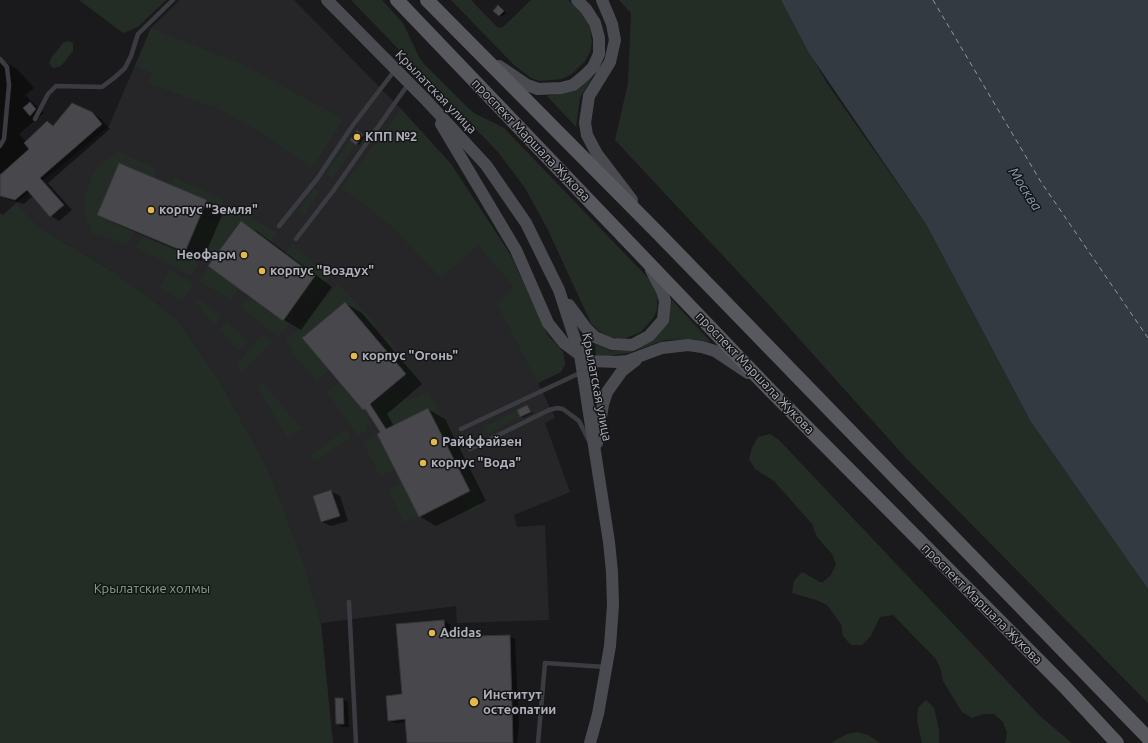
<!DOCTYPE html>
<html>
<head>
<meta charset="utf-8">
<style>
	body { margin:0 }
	canvas { display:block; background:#1a1a1c }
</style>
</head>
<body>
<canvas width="1148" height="743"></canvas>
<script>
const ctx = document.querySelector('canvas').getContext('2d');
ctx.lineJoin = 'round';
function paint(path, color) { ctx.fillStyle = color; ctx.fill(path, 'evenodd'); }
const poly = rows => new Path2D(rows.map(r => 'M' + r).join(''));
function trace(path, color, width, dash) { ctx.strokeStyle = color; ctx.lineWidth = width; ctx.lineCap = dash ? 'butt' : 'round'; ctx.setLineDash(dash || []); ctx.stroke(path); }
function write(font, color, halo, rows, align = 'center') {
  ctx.font = font + ' Ubuntu,sans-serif'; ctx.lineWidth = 3; ctx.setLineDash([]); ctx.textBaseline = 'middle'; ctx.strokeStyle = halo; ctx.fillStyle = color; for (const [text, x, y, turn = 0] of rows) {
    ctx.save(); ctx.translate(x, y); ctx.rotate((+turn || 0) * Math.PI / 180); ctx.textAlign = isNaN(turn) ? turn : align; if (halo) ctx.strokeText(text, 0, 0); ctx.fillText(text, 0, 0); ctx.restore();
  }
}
paint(poly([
	[180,0,294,0,401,109,451,164,510,254,547,334,563,352,565,364,561,372,538,383,555,418,545,423,570,492,514,515,517,527,545,525,549,620,457,623,456,606,321,623,305,566,269,471,218,378,176,318,114,272,40,228,16,203,109,126,151,28]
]), '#262629');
paint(poly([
	[79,0,166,0,138,27,123,33],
	[351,0,382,0,403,23,419,57,425,65,467,107,474,113,504,128,651,281,657,295,657,310,653,318,641,332,626,338,617,338,608,336,599,331,591,323,547,228,525,188,498,152],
	[451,0,471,0,498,28,503,27,531,0,568,0,583,13,589,23,592,42,590,52,585,61,572,74,562,79,540,81,531,78,513,64],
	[619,0,781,0,826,82,926,224,1031,422,1148,589,1148,703,905,457,769,305,615,140,628,83,631,13],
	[151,28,244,65,343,119,312,168,263,134,221,110,148,83,152,73,135,66],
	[68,41,73,43,73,51,61,66,53,68,49,63,51,58,63,43],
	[593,76,580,98,576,127,547,96,561,93],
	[401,109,451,164,510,254,547,334,563,352,565,364,561,372,538,383,497,304,514,287,478,245,441,278,392,227,367,206,342,188],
	[350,140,356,145,332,178,326,173],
	[118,152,156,168,154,178,128,245,92,233,85,214,85,196,91,177,100,164],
	[174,177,224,200,220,207,215,209,204,207,207,200,170,185],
	[314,188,319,192,304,215,298,211],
	[16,203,40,228,114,272,176,318,218,378,269,471,305,566,321,623,333,743,0,743,0,213,3,215],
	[233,206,277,233,270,243,241,221,214,258,189,242,199,217,209,221,221,219,229,213],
	[143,234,193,251,191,254,197,257,195,262,198,264,192,275,136,247],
	[292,244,331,277,308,302,302,305,295,303,315,276,285,254],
	[208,266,239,288,231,300,200,281],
	[169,270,194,284,182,301,160,288],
	[338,284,377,325,370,331,345,302,302,338,329,370,317,381,290,352,293,349,285,342],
	[250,296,290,311,294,314,294,319,278,337,241,307],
	[199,299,221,316,215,325,196,303],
	[672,300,710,341,709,342,694,339,665,340,629,353,608,356,596,355,595,344,611,351,629,350,666,323],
	[227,322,249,341,239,351,219,330],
	[263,335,272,342,241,373,236,365],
	[387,336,421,384,414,389,409,389,404,387,398,380,406,374,379,342],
	[262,382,302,429,287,438,258,387],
	[339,382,363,410,365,409,369,416,367,418,371,424,366,426,368,429,358,436,327,392],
	[391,387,404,399,414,399,427,391,454,436,444,441,427,408,386,429,370,404],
	[517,410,520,417,487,434,483,427],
	[346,430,351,438,314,462,310,455],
	[377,434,395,469,380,476,363,442],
	[770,434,779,440,1041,717,1072,743,1005,743,1007,733,1003,722,994,714,983,714,972,718,962,712,943,681,941,670,936,659,893,615,880,617,870,637,862,645,851,645,843,636,841,624,827,605,816,600,792,593,794,581,802,572,822,583,831,575,836,564,832,554,817,537,812,524,774,481,755,469,749,459,752,448,758,437],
	[461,453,481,506,474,510,470,510,460,496,470,491,452,457],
	[402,483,419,517,404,523,388,489],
	[926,700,934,708,939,730,939,743,922,743,917,720,918,708],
	[858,732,868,735,880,743,831,743,847,734]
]), '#242c26');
paint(poly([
	[781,0,1148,0,1148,589,1031,422,926,224,809,53]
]), '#333a41');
paint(poly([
	[501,8,506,13,502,17,499,15],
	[0,59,17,69,34,88,25,95,44,113,19,134,25,141,47,122,54,126,91,113,100,118,110,129,48,183,72,210,59,221,51,216,33,196,24,204,0,197,0,176,2,174,0,173],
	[359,133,365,137,359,145,357,144],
	[206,201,224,211,202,261,116,224,99,214],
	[241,223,258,232,332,287,301,330,284,320],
	[345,303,362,313,422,384,387,414,394,426,428,409,445,419,486,501,436,526,419,516,381,432,367,411,364,409],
	[527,406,533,413,523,418,521,416],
	[331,491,340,496,348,521,331,526,322,522],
	[444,621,450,624,451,638,509,636,515,639,519,725,517,743,408,743,406,722,395,723,389,720],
	[342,699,348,702,349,727,343,727,337,724]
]), '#0007');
trace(poly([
	[933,0,1041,182,1148,338]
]), '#899bb1', 1, [5, 4]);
const building = poly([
	[498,5,504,11,499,16,493,11,498,5],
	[30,102,36,109,30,116,23,108,30,102],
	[72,103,92,112,102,124,40,178,64,205,50,217,27,190,15,200,0,196,0,175,29,149,24,143,47,121,53,126,72,103],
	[357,130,363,135,356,145,350,140,357,130],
	[119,163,207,200,185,252,97,215,119,163],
	[241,221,315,276,283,321,208,266,241,221],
	[345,302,406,374,370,404,386,429,428,408,470,491,419,517,377,434,380,432,365,409,363,410,302,338,345,302],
	[527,405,531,412,520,417,517,410,527,405],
	[331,490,340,516,321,522,313,496,331,490],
	[444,620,446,637,510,635,513,743,407,743,405,719,388,721,386,696,402,694,396,624,444,620],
	[335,698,343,698,344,724,336,724,335,698]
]);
paint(building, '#47474c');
trace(building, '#343438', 1);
trace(poly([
	[0,59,7,67,9,85,4,139,0,146],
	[35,119,48,94,56,86,102,87,114,78,125,68,131,56,138,34,173,0],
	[279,226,317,179,353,125,395,70],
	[296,239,333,191,409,83],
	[461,429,582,372],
	[470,449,549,410,557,408,563,409,579,421,589,441],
	[349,602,356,743],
	[538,743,545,663,605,667]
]), '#3b3c41', 4.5);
trace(poly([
	[327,0,425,99,486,165,526,223,559,290,580,355,609,542,612,572,613,605,610,646,598,714,590,743],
	[602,0,612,24,615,40,610,62,589,96,585,123,587,135,597,154,632,200],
	[499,66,527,85,538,89,561,88,573,85,584,76,593,67,599,54,599,38,595,23,586,9,577,0],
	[441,124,516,250,548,323,564,343,580,355,591,361,617,362,627,361,662,348,688,345,702,347,715,351,748,373],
	[569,305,586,328,595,337,612,344,632,345,649,336,663,320,665,301,662,291,651,270],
	[597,443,603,404,607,392,622,371,636,360]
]), '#4a4b50', 12);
trace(poly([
	[397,0,771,391,1064,686,1117,743],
	[427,0,659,234,1148,738]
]), '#58595f', 14);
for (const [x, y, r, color] of [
	[357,137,4,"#e2ba4c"],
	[151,210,4,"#e2ba4c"],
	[244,255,4,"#e2ba4c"],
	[262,271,4,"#e2ba4c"],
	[354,356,4,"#e2ba4c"],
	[434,442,4,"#e2ba4c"],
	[423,463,4,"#e2ba4c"],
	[432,633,4,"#e2ba4c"],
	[474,702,5,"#e2ba4c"]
]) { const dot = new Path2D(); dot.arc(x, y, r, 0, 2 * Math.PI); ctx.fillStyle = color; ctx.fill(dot); trace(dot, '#151517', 1.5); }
write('13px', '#aeb1ba', '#151517', [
	["Крылатская улица",436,92,46],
	["проспект Маршала Жукова",531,140,46],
	["проспект Маршала Жукова",755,373,46],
	["Крылатская улица",597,387,79],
	["проспект Маршала Жукова",982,604,45]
]);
write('bold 13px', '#aeb1ba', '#151517', [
	["КПП №2",365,137],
	["корпус \"Земля\"",159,210],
	["Неофарм",236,255,"right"],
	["корпус \"Воздух\"",270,271],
	["корпус \"Огонь\"",362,356],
	["Райффайзен",442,442],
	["корпус \"Вода\"",431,463],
	["Adidas",440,633],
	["Институт",483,695],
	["остеопатии",483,710]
], 'left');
write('13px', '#87a38b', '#151517', [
	["Крылатские холмы",152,589]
]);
write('italic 14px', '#899bb1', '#151517', [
	["Москва",1025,189,57]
]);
</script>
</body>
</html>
